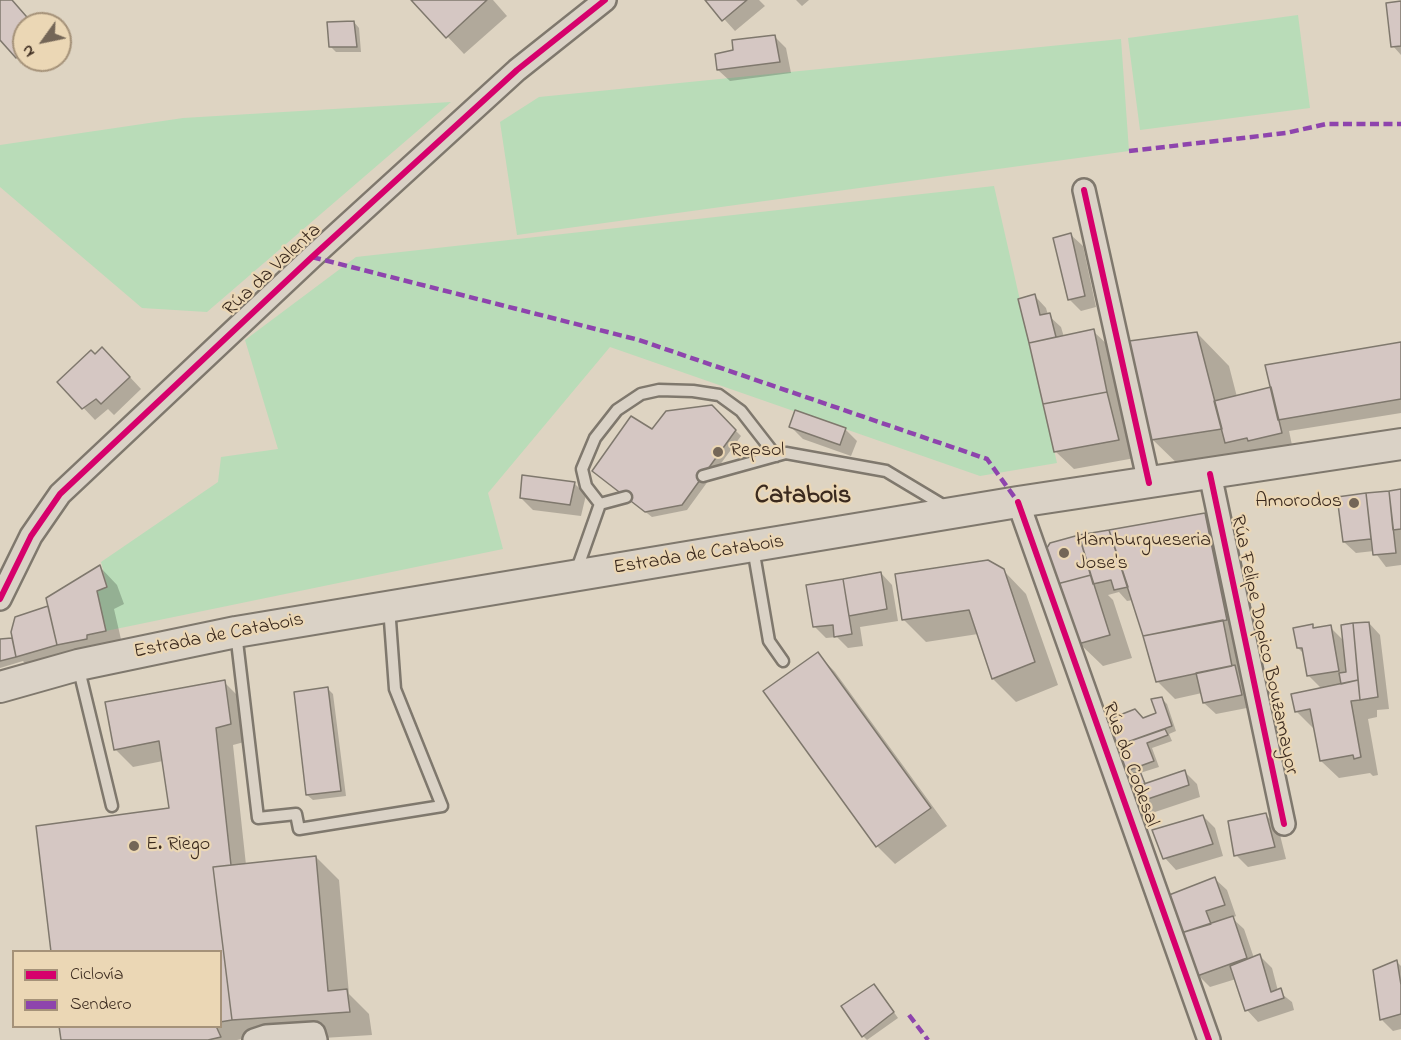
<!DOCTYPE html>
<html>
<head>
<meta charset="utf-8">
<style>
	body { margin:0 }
	#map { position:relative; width:1401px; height:1040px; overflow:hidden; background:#ded4c2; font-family:"Indie Flower",sans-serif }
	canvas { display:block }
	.legend { position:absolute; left:12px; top:950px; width:210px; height:78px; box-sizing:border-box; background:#ebd7b5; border:2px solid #a59279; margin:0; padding:8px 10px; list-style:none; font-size:18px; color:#3b2a1e }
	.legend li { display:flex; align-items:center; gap:12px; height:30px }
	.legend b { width:30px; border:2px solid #a59279 }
	.north { position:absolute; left:12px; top:12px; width:60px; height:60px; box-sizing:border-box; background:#ebd7b5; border:2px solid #a59279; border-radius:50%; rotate:237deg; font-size:16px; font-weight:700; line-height:24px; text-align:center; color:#3b2a1e }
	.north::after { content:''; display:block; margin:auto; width:21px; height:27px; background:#746657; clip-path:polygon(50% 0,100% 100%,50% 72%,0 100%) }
</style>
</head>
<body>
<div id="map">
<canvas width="1401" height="1040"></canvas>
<ul class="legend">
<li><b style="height:8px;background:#d6006c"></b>Ciclovía</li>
<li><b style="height:8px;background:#8e44ad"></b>Sendero</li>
</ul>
<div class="north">N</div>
</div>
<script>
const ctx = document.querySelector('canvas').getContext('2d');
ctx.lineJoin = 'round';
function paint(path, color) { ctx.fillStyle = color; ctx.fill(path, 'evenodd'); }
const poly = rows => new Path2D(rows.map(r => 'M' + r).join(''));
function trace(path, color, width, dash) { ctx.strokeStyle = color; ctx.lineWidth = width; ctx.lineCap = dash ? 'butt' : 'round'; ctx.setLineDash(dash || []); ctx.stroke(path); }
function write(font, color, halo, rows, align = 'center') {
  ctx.font = font + ' "Indie Flower",sans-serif'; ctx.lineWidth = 4.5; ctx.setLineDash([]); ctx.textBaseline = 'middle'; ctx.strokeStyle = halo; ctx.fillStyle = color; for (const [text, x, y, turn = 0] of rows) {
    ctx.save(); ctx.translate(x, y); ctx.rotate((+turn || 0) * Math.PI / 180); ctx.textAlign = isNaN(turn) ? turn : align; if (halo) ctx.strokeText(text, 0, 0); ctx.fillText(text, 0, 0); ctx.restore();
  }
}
paint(poly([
	[1298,15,1310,108,1140,130,1128,38],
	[1121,39,1129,151,517,235,500,122,539,97],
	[451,102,207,312,142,308,0,187,0,145,183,118],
	[994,186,1057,463,980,476,610,347,488,493,503,549,106,631,97,591,107,586,101,562,218,482,221,457,278,449,245,340,356,257]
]), '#b9dcb8');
paint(poly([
	[0,0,10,0,32,24,24,24,24,60,40,60,29,69,0,38],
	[413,0,493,0,507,16,464,54],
	[707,0,759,0,765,6,735,31],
	[796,0,809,0,802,6],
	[1401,2,1401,55,1393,46],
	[354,22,359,28,361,52,336,52,330,46],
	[775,37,786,48,791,73,730,81,718,70,735,51],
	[1071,235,1083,246,1096,307,1081,311,1069,299],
	[1035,296,1046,308,1048,315,1061,327,1064,337,1093,331,1111,348,1135,458,1074,469,1056,452,1030,342],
	[1197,333,1229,366,1237,397,1272,389,1401,343,1401,413,1289,431,1292,445,1261,452,1259,450,1251,451,1253,461,1185,471,1152,439],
	[95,356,114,360,141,389,114,415,108,409,95,420,59,382],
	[711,406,741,436,687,510,652,517,599,476,653,431],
	[791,427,845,429,857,441,851,456,803,439],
	[574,483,586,495,581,516,533,510,521,498],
	[1401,491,1401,565,1386,567,1374,551,1356,553,1344,542,1339,498],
	[1204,515,1227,538,1252,707,1216,714,1204,703,1202,693,1175,699,1157,681,1133,600,1127,601,1119,592,1108,595,1113,600,1132,658,1103,666,1079,643,1058,583],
	[100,567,117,585,124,604,114,609,123,648,29,668,23,661,0,668,0,641,14,640,47,608],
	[1003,570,1026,594,1058,685,1016,702,993,679,978,634,926,642,903,619],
	[881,573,892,585,898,621,860,627,863,646,848,648,837,637,826,638,815,627],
	[1369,623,1380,635,1389,709,1377,710,1377,717,1368,719,1378,775,1373,776,1370,773,1339,778,1321,761,1314,729,1296,711,1322,689,1308,675,1305,655,1298,648,1295,629,1330,627,1344,641,1353,625],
	[818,654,835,672,947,826,895,864,877,846,766,692],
	[224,682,242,700,248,741,233,745,246,865,316,857,339,880,349,994,369,1014,372,1035,290,1040,251,1037,237,1040,62,1040,61,1026,220,1026,220,952,170,810,163,761,133,767,115,749],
	[328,689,333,694,346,796,313,800,307,795],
	[1161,698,1167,704,1176,731,1169,734,1172,741,1152,748,1159,767,1140,773,1147,785,1185,772,1197,784,1200,797,1149,814,1138,802,1131,776,1126,771,1108,721,1143,719,1158,714],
	[1266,815,1278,827,1286,859,1248,867,1236,855],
	[1203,816,1215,828,1223,856,1176,870,1165,858],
	[1215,879,1227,890,1236,916,1232,918,1244,929,1254,958,1260,956,1272,968,1278,991,1292,1002,1294,1010,1258,1022,1247,1010,1236,979,1210,987,1198,975,1171,896],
	[1396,961,1401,966,1401,1029,1393,1031,1382,1020,1374,971],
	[879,991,898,1018,867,1040,863,1036]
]), '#0003');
const building = poly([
	[0,0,12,0,33,24,24,24,24,52,16,58,0,40,0,0],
	[411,0,487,0,446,38,411,0],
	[705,0,747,0,722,21,705,0],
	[1401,1,1401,46,1391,47,1386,3,1401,1],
	[354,21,357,47,329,47,327,22,354,21],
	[775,35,780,62,717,70,715,54,733,50,732,40,775,35],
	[1071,233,1085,296,1068,300,1053,238,1071,233],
	[1035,294,1040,315,1050,313,1056,337,1029,343,1018,299,1035,294],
	[1094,329,1107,392,1043,404,1029,343,1094,329],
	[1197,332,1222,429,1151,440,1129,341,1197,332],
	[1401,342,1401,399,1278,420,1265,365,1401,342],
	[102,347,130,377,101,404,96,399,82,409,57,382,91,350,95,354,102,347],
	[1271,387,1282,433,1248,441,1247,438,1225,443,1214,401,1271,387],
	[1107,392,1119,440,1054,452,1043,404,1107,392],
	[712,405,736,430,682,505,645,512,592,471,631,416,652,429,666,411,712,405],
	[795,410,846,428,840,445,789,427,795,410],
	[522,475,575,482,570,505,520,498,522,475],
	[1401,489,1401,529,1393,530,1389,491,1401,489],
	[1389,491,1396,553,1373,555,1366,493,1389,491],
	[1366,493,1371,539,1343,542,1337,497,1366,493],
	[1205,513,1227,620,1143,636,1109,530,1205,513],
	[1109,530,1128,587,1114,590,1111,580,1093,584,1079,535,1109,530],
	[1079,535,1091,575,1057,584,1045,551,1050,543,1079,535],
	[988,560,1004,569,1035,662,992,679,969,610,902,620,895,574,988,560],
	[100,565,107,587,97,591,106,631,87,635,87,639,57,645,46,598,100,565],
	[881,572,887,609,849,616,843,579,881,572],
	[1091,575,1110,635,1078,644,1057,584,1091,575],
	[843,579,852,634,834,637,833,625,813,627,806,585,843,579],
	[48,606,57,645,16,657,11,632,15,617,48,606],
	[1223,620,1232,666,1156,682,1143,636,1223,620],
	[1369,622,1378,697,1360,700,1353,623,1369,622],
	[1353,623,1358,680,1341,684,1339,673,1346,672,1341,625,1353,623],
	[1313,624,1313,628,1331,625,1339,671,1307,676,1302,648,1297,648,1293,628,1313,624],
	[12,638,16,657,0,661,0,639,12,638],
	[818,652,931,808,876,847,763,691,818,652],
	[1235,665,1242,695,1203,703,1196,673,1235,665],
	[225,680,231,724,216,728,231,865,213,867,232,1020,220,1022,220,952,51,952,36,826,169,808,159,741,114,750,105,702,225,680],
	[1358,680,1360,700,1351,701,1361,757,1354,759,1353,755,1320,761,1310,709,1295,712,1291,694,1358,680],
	[328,687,341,791,306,795,294,692,328,687],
	[1162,697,1172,726,1116,746,1107,720,1135,709,1143,718,1156,713,1151,699,1162,697],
	[1165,729,1168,735,1147,743,1154,761,1124,772,1116,746,1165,729],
	[1185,770,1189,785,1136,803,1132,788,1185,770],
	[1140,771,1145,784,1132,788,1127,776,1140,771],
	[1266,813,1275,847,1234,856,1228,821,1266,813],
	[1203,815,1213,844,1163,859,1152,830,1203,815],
	[316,856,328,991,347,989,350,1012,232,1020,213,867,316,856],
	[1215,877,1225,905,1206,911,1211,924,1181,933,1169,895,1215,877],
	[1233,916,1247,958,1197,976,1181,933,1233,916],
	[1260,954,1271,992,1281,988,1284,998,1245,1011,1230,966,1260,954],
	[1397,960,1401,985,1401,1014,1380,1020,1373,970,1397,960],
	[874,984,894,1012,862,1037,841,1006,874,984],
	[59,1026,216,1026,221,1037,208,1040,61,1040,59,1026]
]);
paint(building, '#d5c7c3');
trace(building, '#7f786d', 1.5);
const lane = poly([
	[703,476,786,453,886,471,946,507],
	[600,504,586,486,582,469,595,438,617,410,641,394,659,390,693,391,719,395,741,411,776,456],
	[753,548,769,641,783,661],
	[576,572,600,504,626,497],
	[236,633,258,818,296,814,299,829,442,806,395,689,389,607],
	[78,666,112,806]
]);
const street = poly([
	[1084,190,1149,483],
	[1210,474,1284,824],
	[1018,502,1209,1040],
	[0,599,31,536,60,494,312,257,517,70,605,0],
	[254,1040,266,1036,314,1033,316,1040]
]);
const secondary = poly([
	[0,687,78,665,236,632,1018,502,1401,444]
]);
trace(lane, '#7f786d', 15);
trace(street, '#7f786d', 26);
trace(secondary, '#7f786d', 34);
trace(lane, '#dad2c6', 10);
trace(street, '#dad2c6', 21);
trace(secondary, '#dad2c6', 30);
trace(poly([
	[1129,151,1286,133,1326,124,1401,124],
	[312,257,639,340,987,459,1018,502],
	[909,1015,928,1040]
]), '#8e44ad', 4.5, [9, 4.5]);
trace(poly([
	[1084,190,1149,483],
	[1210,474,1284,824],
	[1018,502,1209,1040],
	[0,599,31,536,60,494,312,257,517,70,605,0]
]), '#d6006c', 6);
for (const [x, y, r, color] of [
	[718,452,6,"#746657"],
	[1354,503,6,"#746657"],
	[1064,553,6,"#746657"],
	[134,846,6,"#746657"]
]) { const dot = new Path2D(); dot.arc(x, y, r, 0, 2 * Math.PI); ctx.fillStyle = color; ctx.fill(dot); trace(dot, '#ebd7b5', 2); }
write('20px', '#3b2a1e', '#ebd7b5', [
	["Rúa da Valenta",273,271,-43],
	["Estrada de Catabois",699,556,-9],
	["Estrada de Catabois",219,637,-11],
	["Rúa Felipe Dopico Bouzamayor",1263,645,78],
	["Rúa do Codesal",1129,765,70]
]);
write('20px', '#3b2a1e', '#ebd7b5', [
	["Repsol",730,452],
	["Amorodos",1342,503,"right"],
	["Hamburgueseria",1076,542],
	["Jose's",1076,565],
	["E. Riego",146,846]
], 'left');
write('bold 26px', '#3b2a1e', '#ebd7b5', [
	["Catabois",803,498]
]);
</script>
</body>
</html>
